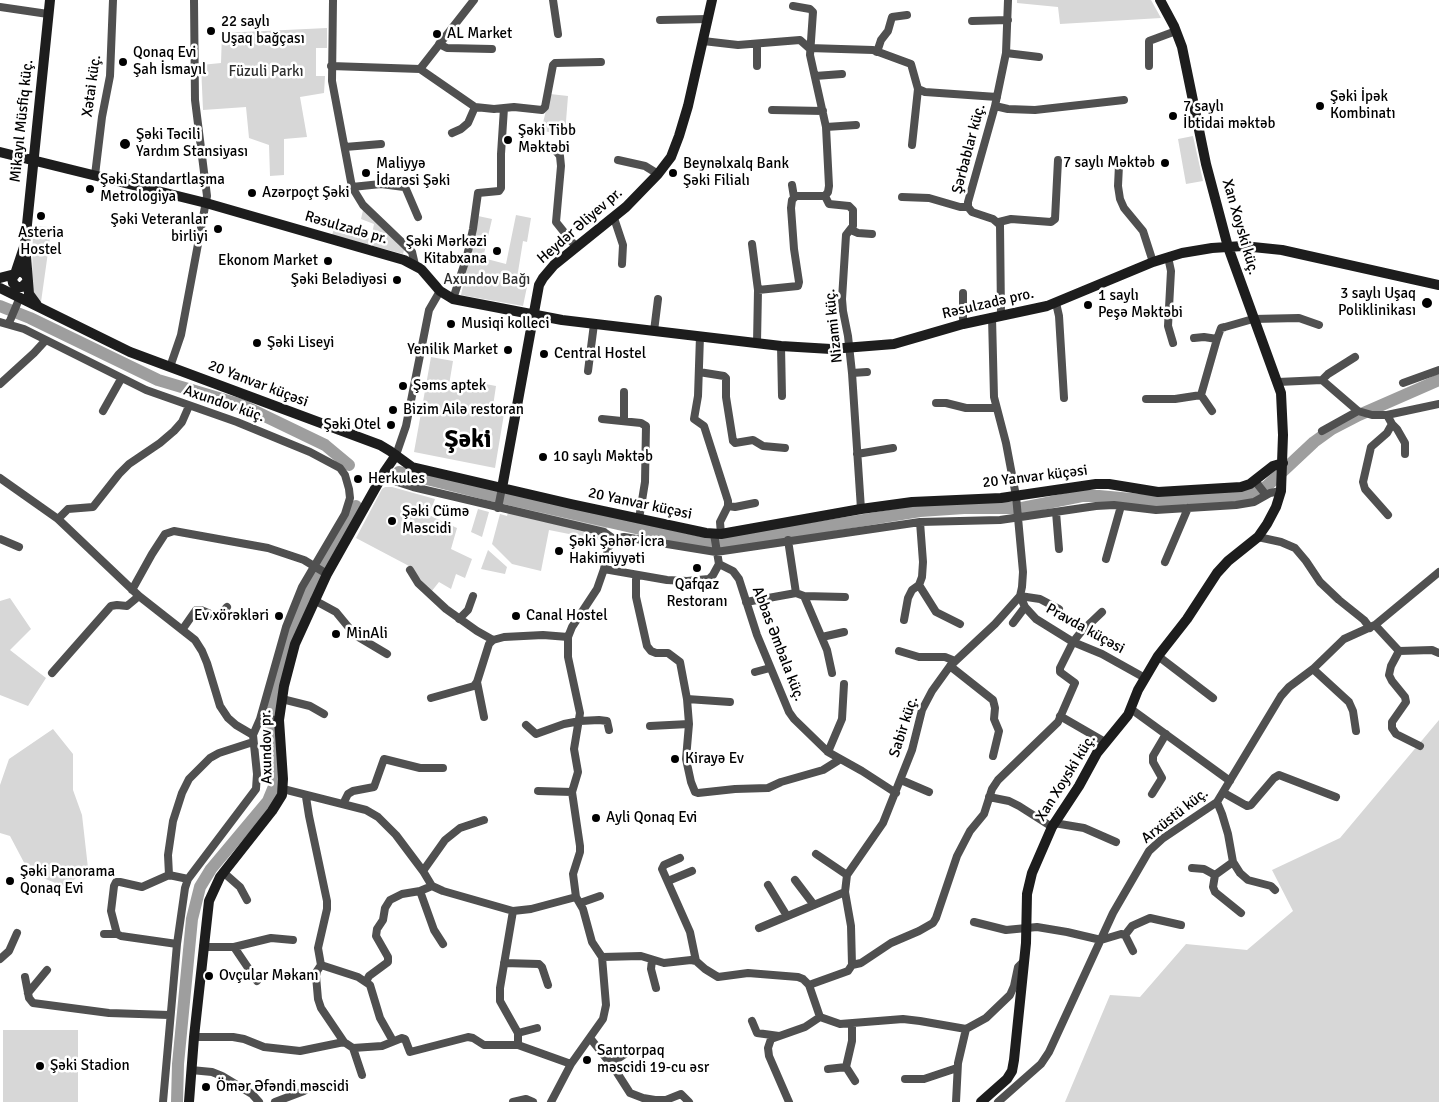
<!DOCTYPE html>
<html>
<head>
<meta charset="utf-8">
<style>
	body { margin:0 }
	canvas { display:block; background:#fff }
</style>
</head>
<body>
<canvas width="1439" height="1102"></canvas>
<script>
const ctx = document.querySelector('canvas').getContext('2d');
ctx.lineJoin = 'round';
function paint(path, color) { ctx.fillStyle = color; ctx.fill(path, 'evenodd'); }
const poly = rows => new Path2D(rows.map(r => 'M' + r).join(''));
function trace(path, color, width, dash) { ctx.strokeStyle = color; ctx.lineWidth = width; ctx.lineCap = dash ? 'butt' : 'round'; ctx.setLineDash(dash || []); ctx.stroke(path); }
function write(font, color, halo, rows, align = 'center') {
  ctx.font = font + ' Signika,sans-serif'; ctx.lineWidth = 5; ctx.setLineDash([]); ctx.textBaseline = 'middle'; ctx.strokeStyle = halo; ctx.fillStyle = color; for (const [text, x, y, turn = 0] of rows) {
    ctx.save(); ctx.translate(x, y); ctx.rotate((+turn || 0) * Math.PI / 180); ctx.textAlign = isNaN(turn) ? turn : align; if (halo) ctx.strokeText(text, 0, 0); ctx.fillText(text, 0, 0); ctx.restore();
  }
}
paint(poly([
	[1017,0,1151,0,1161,18,1060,24,1058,7,1017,3],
	[327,28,327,48,316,48,316,76,325,76,324,93,300,97,307,137,284,139,284,175,270,176,269,145,249,138,246,107,203,110,201,65,221,63,222,33],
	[550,94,568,96,565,134,541,131],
	[1193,136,1203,181,1186,184,1178,139],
	[363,210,404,250,403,254,332,235,334,229,371,239,374,224,361,219],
	[516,215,531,218,527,242,523,241,518,272,529,277,523,306,461,295,478,216,492,219,483,258,506,264],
	[33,226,48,227,50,238,41,302,37,300,33,293,32,284],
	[431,357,453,361,449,385,474,389,475,382,496,386,493,406,505,408,495,468,414,452],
	[385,487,392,487,435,499,429,515,457,528,451,549,472,559,465,578,456,574,451,589,439,582,431,592,409,566,356,538,382,489],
	[511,501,608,524,604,541,549,530,541,571,512,564,492,544,500,514,507,516],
	[478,509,489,512,482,537,471,532],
	[488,550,507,567,505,574,481,569],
	[10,598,31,629,10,650,46,678,28,706,0,695,0,601],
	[1439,720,1439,1102,1065,1102,1110,995,1140,997,1186,944,1247,950,1293,911,1272,870,1340,838],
	[53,729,73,754,73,790,82,815,88,868,65,887,29,872,10,836,0,833,0,785,9,759],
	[3,1030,78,1030,78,1102,3,1102]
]), '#d7d7d7');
trace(poly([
	[0,306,30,318,158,380,242,405,325,445,349,465],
	[399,472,490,495,702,543,735,541,920,511,964,508,1022,508,1082,496,1099,496,1153,501,1242,497,1249,495,1267,486,1314,442,1332,429,1359,415,1439,380],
	[177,1102,178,1064,192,919,200,887,211,869,268,801,275,784,271,729,273,708,284,655,297,616,314,584,348,527,356,506]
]), '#9e9e9e', 12);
trace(poly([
	[333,0,332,81,352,187,363,205,412,252,415,265],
	[553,0,558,34],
	[793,6,810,9,813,12,810,55,826,127,829,186,828,192,825,196,829,204,849,206,853,210,853,226,846,235,842,299,843,311,848,336,852,373,861,509],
	[0,7,48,14],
	[660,20,708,19],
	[972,21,1008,20],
	[703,41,738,45,800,40,809,48,873,50,911,64,918,89,925,92,997,97],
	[439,44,447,48,492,49],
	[877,52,881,40,888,31,892,17,907,15],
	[1006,53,1039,57],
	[331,66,420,69,474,0],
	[757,66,757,45],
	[1149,66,1149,41,1176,31],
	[420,69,475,107,494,109,514,107,542,110,545,107,553,65,555,63,601,62],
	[815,76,842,74],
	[995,106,1008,109,1035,110,1124,100],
	[772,110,823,111],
	[826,127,856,125],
	[452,133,461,129,468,123,475,107],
	[912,145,918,89],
	[345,147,381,144],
	[542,149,555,150,560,156,561,166,556,222,576,247],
	[618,160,645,166,658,174],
	[1119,165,1118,186,1120,199,1124,208,1143,231,1153,262],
	[95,175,102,117,110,76,113,0],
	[792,185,794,197],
	[352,187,381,184,404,187,406,189,418,217],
	[902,197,929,198,960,207,968,207],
	[614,218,623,245,622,264],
	[999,222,1011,219,1051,222,1055,219,1058,160],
	[851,230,858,233,872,234],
	[752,244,758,290,757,343],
	[1168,257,1171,271,1168,326,1173,343],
	[758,290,798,286,799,282,794,249,791,208,792,200,796,196,825,196],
	[453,299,467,256,473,229,478,193,499,191,501,188,501,154,504,108],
	[1056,303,1059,316,1064,398],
	[1001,315,1000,225,993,219,972,212,968,207,968,202,995,106,1006,53,1008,0],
	[0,322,24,329,146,390,237,422,310,452,340,468,345,475,349,489,350,498,345,514,302,587,286,627,260,719,253,735,257,774,256,789,188,879,185,888,177,944,163,1102],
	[9,323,20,297],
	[963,324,963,293],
	[654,331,658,299],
	[700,336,698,396,694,419,704,426,728,501,728,506,720,522,721,534],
	[1194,338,1204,337,1217,339],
	[781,346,782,396],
	[170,367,181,335,207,196,195,100,194,0],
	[588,371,594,324],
	[699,372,724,376,726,378,726,397,733,441,735,443,753,440,763,446,785,448],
	[852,373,867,372],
	[1322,380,1328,374,1355,357],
	[1278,382,1322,380,1358,411,1372,415,1387,415,1392,424,1387,433,1371,447,1363,482,1365,489,1388,515],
	[1403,383,1439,370],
	[0,384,34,353,45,341],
	[624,392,624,421],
	[1201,395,1212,411],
	[1146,399,1175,399,1201,395,1217,339,1221,328,1225,327,1253,319,1299,318,1319,325],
	[936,403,946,403,966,408,996,408],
	[103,411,121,379],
	[1387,415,1439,404],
	[602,419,641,423,646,426,645,482,639,519],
	[1392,424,1397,429,1405,443,1405,454],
	[1322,431,1358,411],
	[857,454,893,448],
	[396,455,406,426,429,310,440,291],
	[382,477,413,487,604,532,614,539],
	[0,478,58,519,139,596,195,640,202,651,207,663,220,706,228,718,236,725,253,735],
	[1255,481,1266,495],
	[728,506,735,507,755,503],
	[498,508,502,488],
	[1056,512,1059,549],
	[58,519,68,509,93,507,119,474,129,464,160,443,174,431,182,422,189,406],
	[714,534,719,564,733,571,739,579,757,635,789,712,794,719,828,752,862,771,896,793],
	[1258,537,1281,542,1295,548,1306,561,1320,582,1339,600,1364,620,1370,628],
	[0,539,19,547],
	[614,539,624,537,716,552,920,522,1000,520,1096,506,1114,505,1156,510,1236,505,1254,502,1270,493,1281,491],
	[788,540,796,593,804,596,827,650,832,673],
	[1106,559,1121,506],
	[1165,562,1188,508],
	[604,569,667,580,687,581,709,579,713,575,719,564],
	[410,570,418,583,446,609,477,631,493,640],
	[636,575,636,597,647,646,651,651,656,653,668,653,680,662,687,699,689,724,686,759,691,782,695,792,698,793,735,789,768,788,781,782,823,770,839,760],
	[919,585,936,612,960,624],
	[132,590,152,554,165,534,174,531,268,548,304,560,327,574],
	[804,596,845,597],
	[314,600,336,612,355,635,387,654],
	[746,602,796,593],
	[1059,609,1040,599,1020,596,1025,607,1036,619,1073,642,1102,654,1145,678],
	[459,619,468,610,473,596],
	[904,620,908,598,912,590,919,585,922,577,923,562,920,522],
	[1013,623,1025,607],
	[1375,625,1399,651,1391,666,1389,675,1392,681,1405,697,1406,702,1392,722,1392,728,1396,734,1420,746],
	[182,630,196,610,201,610,215,616,219,616,227,607],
	[822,637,844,632],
	[899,651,919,657,945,657,955,661],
	[1399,651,1432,650,1439,653],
	[1158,656,1213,698],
	[950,666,993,700,995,708,994,719,999,731,993,756],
	[1313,669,1349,702,1353,711,1356,731],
	[755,672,770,668],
	[52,673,111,606,117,605,127,606,139,596],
	[477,682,484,717],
	[431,698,474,686,477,682,489,644,493,640,504,637,543,635,568,637],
	[282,699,310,706,324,714],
	[687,699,730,702],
	[1131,709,1230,781],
	[1060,716,1105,742],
	[260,719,279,720],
	[526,725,536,734,564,724,580,721,599,720,607,721,609,730],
	[650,726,689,724],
	[828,752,842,719,844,684],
	[901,780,929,792],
	[283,789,366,810,378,817,396,835,423,871,432,886,443,891,513,911,531,909,576,897,583,909,592,942,602,957,641,956,664,963,691,960,696,961,705,969,718,977,748,973,798,977,803,979,809,985,820,1017,840,1024,903,1019,920,1021,966,1029,986,1018,1010,995,1014,986,1018,967,1024,961],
	[538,791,572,792],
	[1224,793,1247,806,1251,805,1274,778,1279,775,1336,797],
	[1152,794,1162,778,1153,762,1153,756,1166,734],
	[306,797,309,816,327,901,327,909,318,948,321,965,317,971,316,976,318,999,321,1008,344,1042],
	[989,797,1009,801,1019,806,1052,827],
	[1217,802,1222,814,1228,834,1233,862,1215,875,1213,887,1215,892,1241,913],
	[343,804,348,794,353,791,374,787,384,759,420,768,443,768],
	[1054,823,1084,828,1116,842],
	[816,854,847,875],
	[680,858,664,865,662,869,690,932,696,961],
	[1233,862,1240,873,1248,880,1271,886,1275,890],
	[1192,868,1204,869,1215,875],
	[423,871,445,840,460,828,484,820],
	[223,872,240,887,247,900],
	[169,875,168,855,173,821,182,793,189,779,210,758,219,753,253,742],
	[795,880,814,905],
	[668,881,692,871],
	[768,885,787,916],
	[420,891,434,930,443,944],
	[576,897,573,874,580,852,580,846,572,792,578,772,574,749,580,713,568,657,568,637,572,627,597,589,604,569,608,548,614,539],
	[580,903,600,896],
	[513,911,500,988,500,1001,518,1033,518,1045],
	[974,922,1006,930,1037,927,1067,932,1101,940,1121,934,1125,935,1133,951],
	[759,928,845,892],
	[104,934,117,934],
	[1125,935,1132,926,1150,918,1181,925],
	[177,944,121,936,117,934,111,911,114,886,116,882,120,882,142,887,169,875,188,879],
	[203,947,234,947,271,938,293,940],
	[234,947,257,981],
	[0,959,9,951,17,933],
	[652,960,651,969,656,988],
	[504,963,539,964,542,967,548,985],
	[321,965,358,977,370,985,380,1018,393,1041],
	[852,965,851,926,845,892,847,875,883,823,912,750,922,710,932,691,950,666,995,624,1020,596,1022,587,1023,572,1016,496,1006,443,994,397,992,317],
	[25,977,29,998,33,1003,109,1013,169,1015],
	[366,982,369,976,388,962,388,957,376,936,377,929,383,920,385,908,390,900,402,894,420,891,432,886],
	[809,985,848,971,852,965,861,963,891,943,919,931,933,923,936,918,957,856,970,831,984,814,992,789,998,780,1058,722,1075,683,1060,672,1060,668,1073,642,1081,632,1102,612],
	[28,993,47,970],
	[752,1021,757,1033,779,1036],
	[518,1033,537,1028],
	[194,1037,233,1037,244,1039,264,1047,300,1051,344,1042,353,1048,382,1046,402,1038,405,1039,410,1052,468,1037,473,1038,484,1045,518,1045,571,1064],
	[590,1038,614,1068,630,1093,643,1098,655,1100,666,1100,681,1094,689,1102],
	[353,1048,362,1075],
	[610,1064,631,1050],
	[846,1067,855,1081],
	[828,1069,846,1067,852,1041,852,1024],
	[191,1070,212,1072,222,1076,252,1094,259,1102],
	[905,1079,924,1079,957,1068],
	[275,1102,304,1091],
	[513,1102,526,1099,533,1102],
	[551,1102,571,1064,603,1019,606,1005,602,957],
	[789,1102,769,1056,768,1048,771,1039,805,1027,820,1017],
	[956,1102,958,1063,966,1029],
	[998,1102,1041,1064,1049,1052,1113,913,1149,851,1162,839,1217,802,1281,696,1289,687,1313,669,1344,639,1375,625,1439,572]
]), '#505050', 8);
trace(poly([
	[0,152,206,203,404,260,421,269,440,291,453,299,562,320,781,346,831,349,894,344,963,324,1047,306,1153,262,1182,253,1212,248,1243,246,1282,250,1439,285],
	[0,278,15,274,24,247],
	[27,282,22,287,17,287,13,283,12,278,17,272,22,272,26,275,28,281],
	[0,288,130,352,380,445,390,451,412,467,571,504,706,533,721,534,861,509,912,502,1001,498,1096,484,1109,484,1158,492,1241,487,1250,484,1273,466,1283,463],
	[37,305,29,294,25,244,50,0],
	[502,488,539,285,543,278,554,265,626,207,658,174,671,157,679,136,688,106,712,0],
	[189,1102,194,1037,209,901,220,877,272,811,282,795,283,779,279,720,284,686,295,644,327,574,385,471,396,455],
	[981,1102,1007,1079,1012,1071,1014,1060,1026,943,1027,894,1032,873,1052,827,1079,786,1097,753,1128,715,1138,690,1158,656,1187,619,1217,573,1228,561,1258,537,1267,524,1276,507,1281,491,1283,435,1281,393,1228,247,1206,164,1182,47,1174,26,1160,0]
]), '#1d1d1d', 10);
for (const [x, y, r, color] of [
	[211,31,5,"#000"],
	[437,34,5,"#000"],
	[123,62,5,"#000"],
	[1320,106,5,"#000"],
	[1173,116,5,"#000"],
	[508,140,5,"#000"],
	[125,144,6,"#000"],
	[1165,163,5,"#000"],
	[366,173,5,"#000"],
	[673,173,5,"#000"],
	[90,189,5,"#000"],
	[252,193,5,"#000"],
	[41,216,5,"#000"],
	[218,229,5,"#000"],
	[497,251,5,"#000"],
	[328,261,5,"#000"],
	[397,280,5,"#000"],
	[1427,303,6,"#000"],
	[1088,305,5,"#000"],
	[451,324,5,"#000"],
	[257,343,5,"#000"],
	[508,350,5,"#000"],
	[544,354,5,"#000"],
	[403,386,5,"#000"],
	[393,410,5,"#000"],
	[391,425,5,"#000"],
	[543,457,5,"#000"],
	[358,479,5,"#000"],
	[392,521,5,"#000"],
	[559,551,5,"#000"],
	[697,568,5,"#000"],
	[279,616,5,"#000"],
	[516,616,5,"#000"],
	[336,634,5,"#000"],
	[675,759,5,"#000"],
	[596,818,5,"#000"],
	[10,881,5,"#000"],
	[209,976,5,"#000"],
	[587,1060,5,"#000"],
	[40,1066,5,"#000"],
	[206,1087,5,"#000"]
]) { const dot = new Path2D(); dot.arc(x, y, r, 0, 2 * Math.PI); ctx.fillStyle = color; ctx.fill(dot); trace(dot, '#fff', 2); }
write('15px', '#000', '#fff', [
	["22 saylı",221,22],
	["Uşaq bağçası",221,39],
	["AL Market",447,34],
	["Qonaq Evi",133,53],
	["Şah İsmayıl",133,70],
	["Şəki İpək",1330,97],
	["Kombinatı",1330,114],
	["7 saylı",1183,107],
	["İbtidai məktəb",1183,124],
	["Şəki Tibb",518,131],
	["Məktəbi",518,148],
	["Şəki Təcili",136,135],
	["Yardım Stansiyası",136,152],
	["7 saylı Məktəb",1155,163,"right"],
	["Maliyyə",376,164],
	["İdarəsi Şəki",376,181],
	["Beynəlxalq Bank",683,164],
	["Şəki Filialı",683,181],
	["Şəki Standartlaşma",100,180],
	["Metrologiya",100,197],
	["Azərpoçt Şəki",262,193],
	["Şəki Veteranlar",208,220,"right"],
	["birliyi",208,237,"right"],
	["Asteria",41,233,"center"],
	["Hostel",41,250,"center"],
	["Şəki Mərkəzi",487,242,"right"],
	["Kitabxana",487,259,"right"],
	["Ekonom Market",318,261,"right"],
	["Şəki Belədiyəsi",387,280,"right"],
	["3 saylı Uşaq",1416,294,"right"],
	["Poliklinikası",1416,311,"right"],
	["1 saylı",1098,296],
	["Peşə Məktəbi",1098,313],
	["Musiqi kolleci",461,324],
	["Şəki Liseyi",267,343],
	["Yenilik Market",498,350,"right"],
	["Central Hostel",554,354],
	["Şəms aptek",413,386],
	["Bizim Ailə restoran",403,410],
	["Şəki Otel",381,425,"right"],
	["10 saylı Məktəb",553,457],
	["Herkules",368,479],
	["Şəki Cümə",402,512],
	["Məscidi",402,529],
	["Şəki Şəhər İcra",569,542],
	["Hakimiyyəti",569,559],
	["Qafqaz",697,585,"center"],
	["Restoranı",697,602,"center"],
	["Ev xörəkləri",269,616,"right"],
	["Canal Hostel",526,616],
	["MinAli",346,634],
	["Kirayə Ev",685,759],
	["Ayli Qonaq Evi",606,818],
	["Şəki Panorama",20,872],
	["Qonaq Evi",20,889],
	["Ovçular Məkanı",219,976],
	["Sarıtorpaq",597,1051],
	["məscidi 19-cu əsr",597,1068],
	["Şəki Stadion",50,1066],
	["Ömər Əfəndi məscidi",216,1087]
], 'left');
write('15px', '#2e2e2e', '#fff', [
	["Füzuli Parkı",266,72],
	["Axundov Bağı",487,280]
]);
write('15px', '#000', '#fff', [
	["Xətai küç.",92,86,-82],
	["Mikayıl Müsfiq küç.",22,121,-84],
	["Şərbablar küç.",969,149,-75],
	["Heydər Əliyev pr.",580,226,-41],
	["Xan Xoyski küç.",1240,227,74],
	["Rəsulzadə pr.",346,228,16],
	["Rəsulzadə pro.",988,304,-13],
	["Nizami küç.",834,326,-96],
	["20 Yanvar küçəsi",258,384,21],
	["Axundov küç.",224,404,19],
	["20 Yanvar küçəsi",1035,477,-7],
	["20 Yanvar küçəsi",640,504,12],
	["Pravda küçəsi",1085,629,29],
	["Abbas Əmbala küç.",778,644,69],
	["Sabir küç.",904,727,-72],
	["Axundov pr.",267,747,-91],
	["Xan Xoyski küç.",1066,778,-58],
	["Arxüstü küç.",1175,816,-38]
]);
write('bold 25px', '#000', '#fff', [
	["Şəki",468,440]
]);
</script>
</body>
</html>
